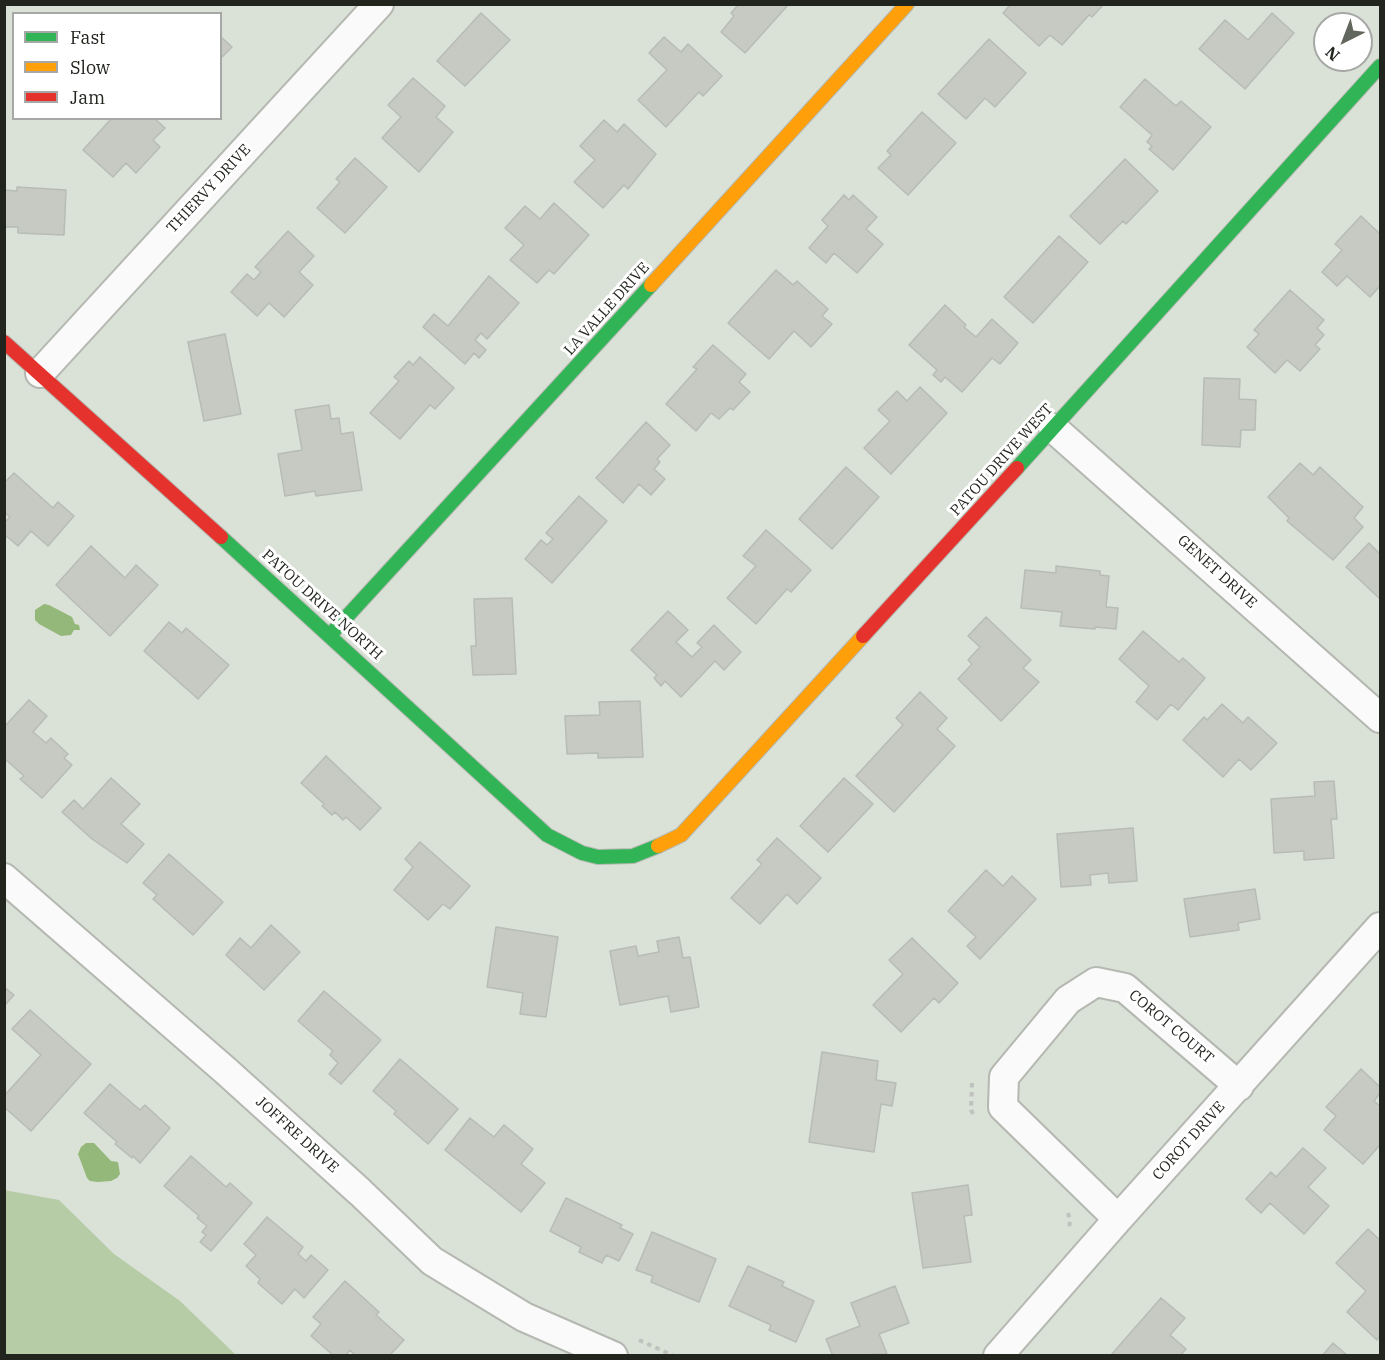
<!DOCTYPE html>
<html>
<head>
<meta charset="utf-8">
<style>
	body { margin:0 }
	#map { position:relative; width:1385px; height:1360px; overflow:hidden; background:#dae1d6; font-family:"IBM Plex Serif",serif }
	canvas { display:block }
	.frame { position:absolute; inset:0; border:6px solid #21251e; pointer-events:none }
	.legend { position:absolute; left:12px; top:12px; width:210px; height:108px; box-sizing:border-box; background:#fff; border:2px solid #a6a8a5; margin:0; padding:8px 10px; list-style:none; font-size:18px; color:#21251e }
	.legend li { display:flex; align-items:center; gap:12px; height:30px }
	.legend b { width:30px; border:2px solid #a6a8a5 }
	.north { position:absolute; left:1313px; top:12px; width:60px; height:60px; box-sizing:border-box; background:#fff; border:2px solid #a6a8a5; border-radius:50%; rotate:222deg; font-size:16px; font-weight:700; line-height:24px; text-align:center; color:#21251e }
	.north::after { content:''; display:block; margin:auto; width:21px; height:27px; background:#62675e; clip-path:polygon(50% 0,100% 100%,50% 72%,0 100%) }
</style>
</head>
<body>
<div id="map">
<canvas width="1385" height="1360"></canvas>
<div class="frame"></div>
<ul class="legend">
<li><b style="height:8px;background:#30b455"></b>Fast</li>
<li><b style="height:8px;background:#ff9f0a"></b>Slow</li>
<li><b style="height:8px;background:#e5322d"></b>Jam</li>
</ul>
<div class="north">N</div>
</div>
<script>
const ctx = document.querySelector('canvas').getContext('2d');
ctx.lineJoin = 'round';
function paint(path, color) { ctx.fillStyle = color; ctx.fill(path, 'evenodd'); }
const poly = rows => new Path2D(rows.map(r => 'M' + r).join(''));
function trace(path, color, width, dash) { ctx.strokeStyle = color; ctx.lineWidth = width; ctx.lineCap = dash ? 'butt' : 'round'; ctx.setLineDash(dash || []); ctx.stroke(path); }
function write(font, color, halo, rows, align = 'center') {
  ctx.font = font + ' "IBM Plex Serif",serif'; ctx.lineWidth = 6; ctx.setLineDash([]); ctx.textBaseline = 'middle'; ctx.strokeStyle = halo; ctx.fillStyle = color; for (const [text, x, y, turn = 0] of rows) {
    ctx.save(); ctx.translate(x, y); ctx.rotate((+turn || 0) * Math.PI / 180); ctx.textAlign = isNaN(turn) ? turn : align; if (halo) ctx.strokeText(text, 0, 0); ctx.fillText(text, 0, 0); ctx.restore();
  }
}
paint(poly([
	[4,1190,59,1200,114,1254,180,1301,236,1355,5,1355]
]), '#b5cca6');
paint(poly([
	[44,604,49,605,72,617,75,624,79,625,80,630,74,630,71,635,61,636,39,624,35,620,35,610],
	[86,1143,94,1143,111,1161,118,1162,120,1174,117,1178,111,1181,98,1182,90,1181,87,1178,78,1154,81,1147]
]), '#94b879');
const building = poly([
	[739,4,789,4,745,53,721,32,734,16,731,13,739,4],
	[1011,4,1104,4,1092,17,1089,15,1062,45,1050,35,1039,46,1003,13,1011,4],
	[481,13,510,40,465,86,437,61,481,13],
	[1272,13,1294,33,1245,89,1199,49,1225,20,1248,40,1272,13],
	[220,36,232,47,220,59,220,36],
	[664,37,681,52,688,44,722,76,703,96,699,92,666,127,638,100,667,70,649,53,664,37],
	[989,39,1026,73,995,107,985,98,966,119,938,94,989,39],
	[413,78,445,106,436,117,453,132,419,172,382,138,401,117,388,105,413,78],
	[1145,79,1176,106,1181,101,1211,127,1173,170,1149,149,1152,146,1147,142,1152,135,1120,107,1145,79],
	[922,112,956,143,908,195,878,168,891,155,887,151,922,112],
	[112,118,154,118,165,128,153,140,160,147,136,173,126,163,113,177,83,150,112,118],
	[604,120,617,132,624,124,656,154,628,189,624,185,603,208,574,182,595,160,580,146,604,120],
	[355,158,387,187,345,233,317,208,340,182,336,179,355,158],
	[1125,159,1158,191,1126,224,1123,221,1100,244,1070,216,1125,159],
	[17,187,66,190,64,235,18,233,18,227,4,227,4,190,17,191,17,187],
	[844,195,849,200,853,195,877,217,866,229,883,244,857,273,834,253,826,263,809,248,828,226,822,220,844,195],
	[554,203,589,235,554,274,549,270,537,283,510,260,524,245,505,228,525,206,540,219,554,203],
	[1361,216,1380,234,1380,286,1370,297,1347,276,1337,286,1322,272,1342,250,1335,244,1361,216],
	[288,231,314,256,299,272,313,285,284,317,269,303,257,316,231,292,247,274,254,280,261,272,255,267,288,231],
	[1059,236,1088,262,1033,323,1004,297,1059,236],
	[776,270,793,285,797,281,828,309,822,316,832,324,811,347,794,331,769,359,728,323,776,270],
	[489,276,519,303,487,339,481,333,475,340,486,350,479,358,474,353,465,364,423,327,434,314,448,326,489,276],
	[1290,290,1324,320,1317,328,1324,335,1315,345,1320,349,1300,371,1287,360,1275,373,1247,347,1259,334,1254,330,1290,290],
	[945,305,966,325,964,327,976,337,992,319,1018,343,1000,364,992,358,962,392,945,377,941,382,933,375,937,370,909,345,945,305],
	[225,334,241,414,204,421,188,342,225,334],
	[713,345,746,374,739,382,750,392,733,410,730,408,719,419,711,413,696,431,666,404,697,369,693,367,713,345],
	[420,357,454,388,435,409,430,405,400,439,370,413,399,381,394,377,409,361,413,365,420,357],
	[1204,378,1240,379,1239,399,1256,400,1255,430,1241,430,1240,447,1202,445,1204,378],
	[920,387,947,413,891,474,864,448,890,421,878,410,897,391,907,401,920,387],
	[329,405,331,419,339,418,341,434,353,432,362,490,316,496,315,491,285,496,278,454,302,450,295,410,329,405],
	[646,422,670,445,657,459,660,462,654,469,665,479,651,495,639,484,623,503,596,478,646,422],
	[1300,463,1313,475,1320,467,1363,507,1354,518,1363,527,1333,560,1287,521,1289,518,1268,497,1300,463],
	[846,467,879,497,832,549,799,519,846,467],
	[14,473,53,508,58,502,74,516,48,546,31,531,18,546,4,534,4,523,10,517,4,512,4,483,14,473],
	[579,496,607,521,552,583,525,559,541,540,547,545,553,539,546,533,579,496],
	[766,530,811,570,791,592,787,589,756,624,727,598,756,566,743,556,766,530],
	[1369,543,1380,554,1380,599,1346,567,1369,543],
	[91,546,125,578,136,565,158,585,110,636,56,585,91,546],
	[1056,566,1100,571,1100,575,1109,576,1106,607,1118,608,1116,629,1095,627,1095,629,1060,626,1062,612,1021,608,1025,570,1056,573,1056,566],
	[512,598,516,674,473,675,471,646,476,646,474,599,512,598],
	[668,611,688,630,676,642,692,657,702,647,697,643,714,625,741,652,724,670,715,661,681,697,665,681,661,686,654,678,657,675,631,650,668,611],
	[986,617,1031,660,1023,668,1039,682,1001,721,958,679,972,664,968,660,980,647,968,636,986,617],
	[169,622,182,633,186,628,229,665,198,699,144,651,169,622],
	[1143,631,1179,662,1183,658,1205,678,1178,710,1171,704,1157,720,1136,702,1149,686,1119,659,1143,631],
	[920,692,947,718,937,729,955,746,894,812,856,776,903,725,896,718,920,692],
	[29,700,47,716,33,732,46,743,51,738,68,754,64,758,72,765,42,798,20,779,24,776,4,758,4,727,29,700],
	[640,701,643,757,598,758,598,753,567,754,565,716,600,715,599,702,640,701],
	[1222,704,1243,723,1248,717,1277,743,1251,770,1239,759,1223,777,1183,740,1204,717,1207,720,1222,704],
	[326,756,381,808,360,830,346,817,343,820,335,812,332,815,322,806,324,804,301,783,326,756],
	[111,778,140,804,121,824,144,844,127,863,92,839,62,812,74,800,83,809,111,778],
	[844,778,873,804,828,852,800,826,844,778],
	[1334,781,1337,819,1331,819,1334,858,1304,860,1304,851,1274,853,1271,799,1315,796,1314,782,1334,781],
	[1133,828,1137,881,1109,883,1108,873,1090,875,1091,885,1061,887,1057,834,1133,828],
	[777,838,821,878,797,904,787,894,760,924,731,898,762,864,757,860,777,838],
	[420,842,470,886,450,909,443,904,428,920,394,890,413,867,405,859,420,842],
	[169,854,223,902,193,935,153,899,157,895,143,883,169,854],
	[986,870,1003,886,1012,876,1036,899,980,959,967,946,976,937,948,911,986,870],
	[1255,889,1260,919,1238,923,1239,930,1190,937,1184,899,1255,889],
	[271,925,300,952,264,990,226,955,240,938,251,948,271,925],
	[496,927,558,937,546,1017,520,1014,523,993,487,987,496,927],
	[679,937,683,958,690,957,699,1007,671,1012,668,996,620,1005,610,951,636,946,638,956,659,952,657,941,679,937],
	[912,938,958,983,939,1003,934,998,901,1032,873,1005,903,974,889,960,912,938],
	[4,987,14,995,4,1006,4,987],
	[324,991,381,1040,341,1084,329,1074,338,1063,330,1055,333,1051,298,1021,324,991],
	[30,1010,91,1064,31,1131,4,1107,4,1096,41,1055,12,1029,30,1010],
	[822,1052,878,1061,876,1080,896,1083,892,1106,881,1104,874,1152,809,1142,822,1052],
	[400,1059,458,1109,428,1144,394,1114,396,1111,373,1091,400,1059],
	[1361,1069,1380,1087,1380,1093,1374,1101,1380,1106,1380,1145,1363,1164,1324,1130,1336,1116,1326,1107,1361,1069],
	[110,1084,140,1110,145,1105,170,1128,140,1163,133,1156,132,1158,115,1144,117,1142,84,1113,110,1084],
	[470,1118,494,1137,504,1125,533,1149,521,1164,545,1183,521,1212,445,1150,470,1118],
	[1303,1148,1326,1168,1308,1187,1329,1206,1304,1234,1270,1203,1261,1213,1246,1199,1271,1172,1276,1177,1303,1148],
	[191,1156,226,1187,230,1183,252,1203,211,1251,200,1242,206,1235,202,1232,207,1226,197,1218,199,1216,164,1186,191,1156],
	[968,1185,972,1215,964,1216,971,1262,923,1268,912,1193,968,1185],
	[566,1198,622,1225,620,1228,633,1234,619,1261,606,1255,602,1263,579,1252,581,1247,550,1231,566,1198],
	[267,1217,303,1247,298,1254,306,1261,311,1255,328,1270,304,1298,295,1289,282,1304,258,1283,260,1279,246,1266,256,1255,244,1244,267,1217],
	[1368,1229,1380,1240,1380,1336,1377,1340,1347,1312,1366,1291,1336,1263,1368,1229],
	[652,1232,716,1259,699,1302,651,1282,653,1276,636,1270,652,1232],
	[748,1266,784,1282,782,1286,814,1301,796,1342,769,1330,771,1325,729,1306,748,1266],
	[345,1281,379,1312,376,1315,404,1340,389,1356,356,1356,350,1350,345,1356,334,1356,311,1336,321,1324,313,1317,345,1281],
	[895,1286,909,1323,879,1334,887,1354,833,1356,826,1339,860,1326,851,1303,895,1286],
	[1161,1298,1185,1318,1170,1335,1186,1349,1180,1356,1111,1355,1161,1298],
	[1333,1343,1348,1356,1322,1356,1333,1343]
]);
paint(building, '#c6cac3');
trace(building, '#b7bcb4', 1.5);
const street = poly([
	[40,373,379,4],
	[1053,428,1380,718],
	[4,878,226,1071,360,1192,432,1261,524,1317,613,1356],
	[1118,1219,1003,1107,1004,1077,1068,1000,1096,982,1125,988,1239,1086],
	[998,1356,1118,1219,1380,927]
]);
const fast = poly([
	[1017,468,1380,66],
	[221,537,547,835,582,853,598,857,633,856,658,846],
	[330,635,651,285]
]);
const slow = poly([
	[651,285,907,4],
	[658,846,681,835,863,636]
]);
const jam = poly([
	[4,342,221,537],
	[863,636,1017,468]
]);
trace(street, '#b4b8b1', 32);
trace(fast, '#b4b8b1', 16);
trace(slow, '#b4b8b1', 16);
trace(jam, '#b4b8b1', 16);
trace(poly([
	[972,1083,971,1110,973,1114],
	[1068,1213,1070,1220,1069,1229],
	[639,1340,674,1356]
]), '#c0c2bf', 4, [4.5, 4.5]);
trace(street, '#f9faf9', 28);
trace(fast, '#30b455', 14);
trace(slow, '#ff9f0a', 14);
trace(jam, '#e5322d', 14);
write('15px', '#21251e', '#fff', [
	["THIERVY DRIVE",209,189,-47],
	["LA VALLE DRIVE",607,309,-48],
	["PATOU DRIVE WEST",1002,460,-48],
	["GENET DRIVE",1217,572,42],
	["PATOU DRIVE NORTH",322,605,42],
	["COROT COURT",1171,1027,40],
	["JOFFRE DRIVE",297,1135,42],
	["COROT DRIVE",1189,1141,-48]
]);
</script>
</body>
</html>
